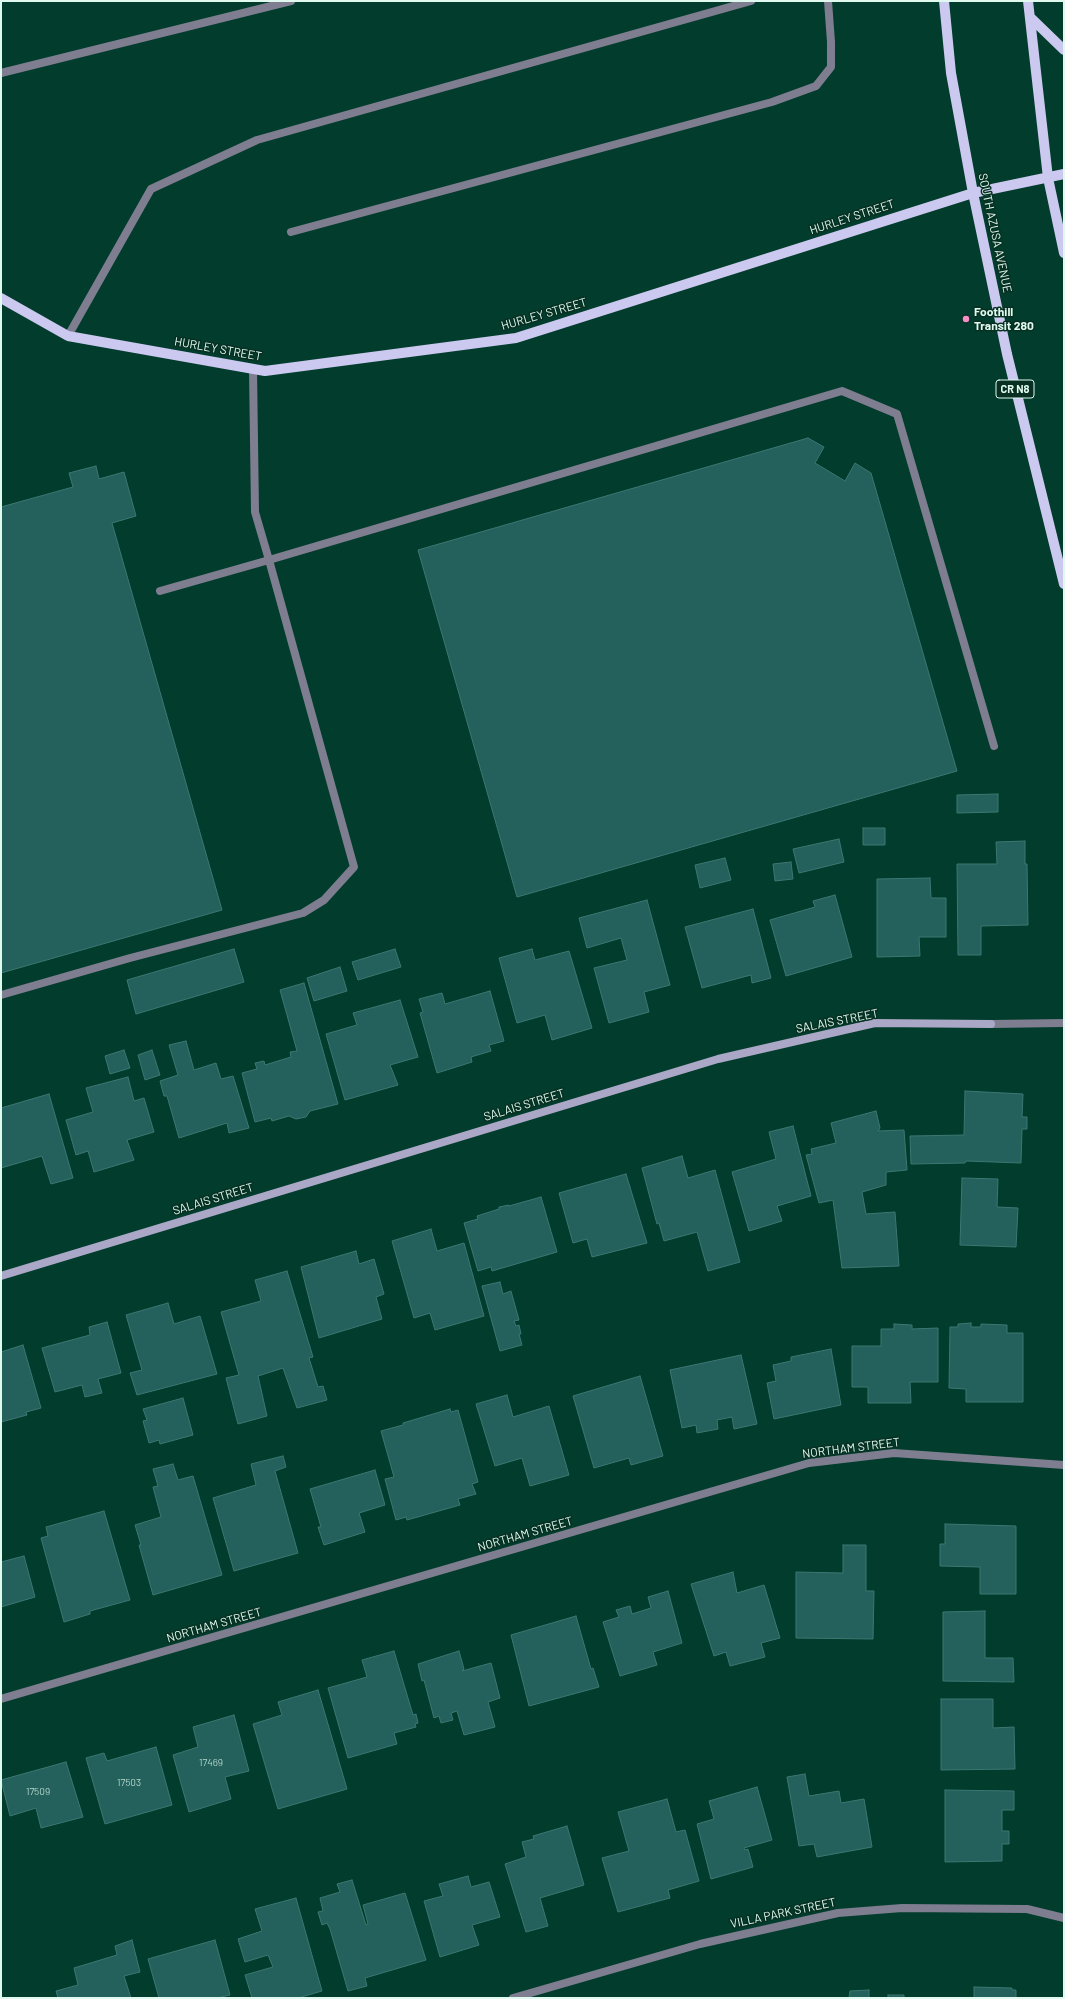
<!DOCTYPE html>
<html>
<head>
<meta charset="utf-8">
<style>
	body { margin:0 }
	#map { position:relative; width:1065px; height:1999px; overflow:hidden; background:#023c2c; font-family:Barlow,sans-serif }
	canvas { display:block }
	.frame { position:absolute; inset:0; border:2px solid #e0faef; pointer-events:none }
</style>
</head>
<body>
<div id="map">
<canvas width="1065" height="1999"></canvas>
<div class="frame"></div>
</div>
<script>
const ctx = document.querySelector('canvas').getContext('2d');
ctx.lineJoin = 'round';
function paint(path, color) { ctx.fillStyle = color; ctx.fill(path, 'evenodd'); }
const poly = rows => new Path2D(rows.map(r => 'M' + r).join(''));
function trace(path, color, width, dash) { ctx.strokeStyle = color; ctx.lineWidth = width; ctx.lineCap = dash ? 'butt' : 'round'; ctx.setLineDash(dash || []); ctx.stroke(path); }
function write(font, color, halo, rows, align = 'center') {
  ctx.font = font + ' Barlow,sans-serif'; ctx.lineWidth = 3; ctx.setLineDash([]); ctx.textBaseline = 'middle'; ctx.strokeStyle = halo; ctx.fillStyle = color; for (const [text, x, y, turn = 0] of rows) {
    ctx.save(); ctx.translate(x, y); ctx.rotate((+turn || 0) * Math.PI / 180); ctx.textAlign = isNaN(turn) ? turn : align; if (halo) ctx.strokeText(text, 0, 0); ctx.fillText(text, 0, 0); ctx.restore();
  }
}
const building = poly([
	[808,438,824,447,815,463,845,481,855,463,871,473,957,771,517,897,418,550,808,438],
	[96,466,99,479,124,472,136,516,112,523,222,910,1,973,1,507,73,487,69,473,96,466],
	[998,794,998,812,957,813,957,795,998,794],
	[863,828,885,828,885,845,863,845,863,828],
	[839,839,844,862,799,873,793,849,839,839],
	[1025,841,1025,864,1027,864,1028,925,981,926,981,955,958,955,957,864,997,864,996,842,1025,841],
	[725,858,731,880,700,888,695,865,725,858],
	[791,862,793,879,775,881,773,864,791,862],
	[930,878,931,898,946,898,946,937,919,937,920,956,877,957,877,879,930,878],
	[835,895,852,957,786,976,770,920,815,907,813,901,835,895],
	[647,900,670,985,644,992,649,1012,609,1023,594,968,627,960,621,938,587,948,579,918,647,900],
	[753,909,771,978,752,983,751,975,702,988,685,927,753,909],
	[234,949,244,982,136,1014,127,980,234,949],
	[395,949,401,967,358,980,352,962,395,949],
	[532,949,535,960,569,951,592,1028,552,1040,545,1015,517,1023,499,958,532,949],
	[340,967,347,991,314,1001,307,978,340,967],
	[304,983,338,1104,310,1111,306,1117,296,1119,289,1116,272,1121,271,1118,255,1122,242,1073,257,1069,255,1063,264,1061,265,1065,291,1057,290,1052,297,1051,280,990,304,983],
	[490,991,504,1041,489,1045,491,1051,471,1057,472,1062,437,1073,420,1013,423,1012,419,999,442,993,445,1004,490,991],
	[400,1000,418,1057,390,1065,398,1085,345,1100,326,1034,357,1025,353,1013,400,1000],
	[186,1041,194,1070,216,1063,221,1079,233,1076,249,1128,229,1133,227,1123,179,1138,167,1096,164,1096,160,1081,178,1075,169,1045,186,1041],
	[124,1050,130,1068,110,1074,105,1056,124,1050],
	[152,1050,160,1075,145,1080,138,1055,152,1050],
	[128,1077,134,1101,144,1098,154,1132,127,1140,134,1160,94,1172,88,1151,76,1155,66,1120,93,1112,86,1088,128,1077],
	[965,1091,1023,1094,1022,1117,1027,1117,1027,1129,1022,1129,1021,1163,966,1161,965,1163,911,1164,910,1136,964,1135,965,1091],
	[49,1094,73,1178,51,1184,42,1156,1,1168,1,1108,49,1094],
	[876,1111,880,1128,878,1131,904,1130,907,1170,886,1172,886,1185,862,1192,866,1214,895,1212,899,1266,842,1268,833,1200,819,1203,806,1155,812,1154,811,1149,836,1143,831,1123,876,1111],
	[793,1126,811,1196,777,1206,782,1221,749,1231,732,1172,776,1159,769,1132,793,1126],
	[682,1156,688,1178,715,1170,740,1262,708,1271,697,1232,664,1241,659,1223,657,1224,642,1168,682,1156],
	[626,1174,647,1243,592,1257,587,1239,573,1243,559,1193,626,1174],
	[962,1178,998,1179,997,1207,1018,1208,1016,1247,960,1245,962,1178],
	[541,1197,557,1252,492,1271,491,1267,478,1271,464,1223,478,1219,477,1216,499,1209,499,1207,509,1205,509,1206,541,1197],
	[431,1229,437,1251,464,1243,484,1316,435,1330,430,1313,414,1318,392,1241,431,1229],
	[356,1251,359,1264,374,1259,384,1294,376,1297,382,1319,319,1338,301,1267,356,1251],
	[287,1271,313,1357,309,1358,318,1387,323,1386,327,1400,297,1408,283,1368,258,1376,267,1416,238,1424,226,1378,239,1375,221,1312,261,1301,255,1280,287,1271],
	[500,1282,503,1294,511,1291,519,1320,514,1321,516,1326,519,1325,521,1334,519,1334,522,1345,500,1351,482,1286,500,1282],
	[168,1303,174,1324,200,1316,217,1374,137,1395,130,1373,142,1370,126,1315,168,1303],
	[107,1322,121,1373,98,1379,102,1393,85,1397,82,1385,55,1392,42,1348,90,1335,89,1327,107,1322],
	[971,1323,971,1327,981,1327,981,1324,1007,1325,1007,1333,1023,1333,1023,1402,966,1402,966,1389,949,1388,950,1327,958,1327,958,1324,971,1323],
	[894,1324,912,1325,912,1329,938,1328,938,1382,910,1382,911,1403,868,1403,868,1387,852,1387,852,1346,881,1346,881,1329,894,1329,894,1324],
	[23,1345,41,1408,26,1412,27,1415,1,1422,1,1352,23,1345],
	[831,1349,841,1405,774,1419,767,1383,776,1381,773,1365,791,1361,791,1357,831,1349],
	[741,1355,757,1424,734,1429,732,1417,717,1420,718,1429,697,1433,696,1425,682,1428,670,1370,741,1355],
	[640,1376,663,1456,631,1465,629,1458,594,1468,573,1396,640,1376],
	[507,1395,513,1417,549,1406,569,1475,530,1486,522,1458,495,1466,476,1404,507,1395],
	[183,1398,193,1435,160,1444,159,1440,149,1443,143,1421,147,1420,143,1409,183,1398],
	[450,1409,451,1412,458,1410,478,1482,472,1484,476,1494,458,1499,460,1505,407,1520,406,1517,396,1520,385,1479,394,1477,381,1431,403,1425,403,1423,450,1409],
	[283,1456,286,1467,275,1471,298,1553,234,1571,213,1498,256,1485,251,1464,283,1456],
	[173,1464,178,1480,193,1476,222,1575,153,1595,139,1545,141,1545,135,1525,161,1517,153,1487,158,1486,153,1469,173,1464],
	[375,1470,385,1505,359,1513,365,1532,324,1545,318,1527,321,1527,310,1489,375,1470],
	[104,1511,130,1600,90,1611,90,1614,64,1622,41,1538,48,1536,46,1527,104,1511],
	[945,1524,1016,1526,1016,1594,980,1594,980,1567,940,1566,940,1544,945,1544,945,1524],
	[843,1545,866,1545,866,1591,874,1591,873,1639,796,1638,796,1572,843,1573,843,1545],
	[24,1556,35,1597,1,1607,1,1562,24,1556],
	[733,1572,737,1593,764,1585,780,1638,761,1643,765,1657,730,1666,726,1652,714,1656,691,1584,733,1572],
	[668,1591,682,1643,653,1652,657,1665,620,1676,603,1622,619,1617,616,1610,630,1606,632,1614,651,1608,648,1597,668,1591],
	[985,1611,985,1658,1013,1658,1014,1682,943,1681,943,1612,985,1611],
	[576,1616,591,1669,593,1668,599,1687,529,1706,511,1635,576,1616],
	[394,1651,413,1715,416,1714,418,1723,415,1724,416,1727,394,1733,397,1744,348,1758,328,1688,367,1677,362,1660,394,1651],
	[459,1651,464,1669,462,1671,491,1663,500,1698,488,1702,495,1727,464,1735,457,1711,451,1713,453,1720,441,1723,439,1716,434,1718,424,1680,422,1681,418,1664,459,1651],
	[318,1690,347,1789,278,1809,253,1724,282,1715,278,1702,318,1690],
	[941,1699,993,1699,993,1728,1014,1727,1015,1769,941,1770,941,1699],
	[234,1715,249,1771,225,1777,231,1799,189,1812,173,1755,198,1747,193,1727,234,1715],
	[156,1747,172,1805,105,1824,86,1758,104,1753,107,1761,156,1747],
	[66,1762,83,1817,41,1828,36,1808,10,1816,1,1780,66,1762],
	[805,1774,809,1796,839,1791,841,1803,864,1799,872,1847,817,1857,814,1844,799,1846,787,1777,805,1774],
	[757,1787,772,1840,744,1848,745,1850,748,1849,753,1867,711,1879,697,1824,714,1819,709,1801,757,1787],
	[945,1790,1014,1791,1014,1810,1002,1810,1002,1831,1009,1831,1009,1844,1002,1844,1002,1861,945,1862,945,1790],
	[667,1799,676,1832,685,1830,699,1881,668,1890,670,1898,618,1912,602,1858,629,1851,618,1812,667,1799],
	[567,1826,584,1885,540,1898,548,1926,526,1932,505,1864,526,1857,522,1842,534,1839,533,1836,567,1826],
	[468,1876,471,1887,489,1882,500,1917,472,1925,479,1945,440,1957,424,1901,443,1896,439,1884,468,1876],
	[352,1880,366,1925,368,1924,363,1905,405,1893,426,1960,365,1978,367,1986,348,1991,330,1929,327,1923,322,1925,318,1912,323,1911,320,1898,340,1892,337,1884,352,1880],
	[296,1898,322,1991,298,1998,252,1998,245,1975,273,1967,268,1955,245,1962,238,1939,262,1931,255,1909,296,1898],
	[132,1940,140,1972,124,1976,131,1998,58,1998,56,1991,78,1985,74,1968,117,1955,115,1946,132,1940],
	[215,1940,230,1995,217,1998,159,1998,148,1959,215,1940],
	[974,1987,1012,1988,1012,1990,1016,1990,1016,1998,974,1998,974,1987],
	[869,1990,869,1998,849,1998,850,1991,869,1990],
	[888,1995,904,1995,904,1998,888,1998,888,1995]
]);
paint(building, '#24615c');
trace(building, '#3c7873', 1);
trace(poly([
	[1,73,291,1],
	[291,232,772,102,816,86,831,67,831,42,828,1],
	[68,336,151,189,257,140,751,1],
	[253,369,255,512,269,560,842,391,897,414,994,746],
	[1,995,130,958,303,913,324,900,354,867,269,560,160,591]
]), '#7e7e90', 8);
trace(poly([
	[991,1024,1064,1023],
	[1,1699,809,1463,894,1453,1064,1465],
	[513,1998,700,1944,838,1913,902,1908,1027,1909,1064,1918]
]), '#7e7e90', 8);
trace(poly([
	[1,1276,718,1059,875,1023,991,1024]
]), '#aaa8c6', 8);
trace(poly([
	[944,1,951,73,973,193,1007,354,1064,584],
	[1028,1,1048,178,1064,253],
	[1031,18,1064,50],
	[1,298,68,336,265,371,516,338,973,193,1064,174]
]), '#cbc9ef', 10);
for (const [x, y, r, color] of [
	[966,319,4,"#fa8fc8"]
]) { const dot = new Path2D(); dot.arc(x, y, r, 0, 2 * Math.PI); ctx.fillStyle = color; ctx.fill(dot); trace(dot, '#073023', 1.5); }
write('10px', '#b1d4ca', null, [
	["17469",211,1763],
	["17503",129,1783],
	["17509",38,1792]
]);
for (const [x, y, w] of [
	[1015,389,38]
]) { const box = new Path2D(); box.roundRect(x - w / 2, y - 9, w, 18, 3); ctx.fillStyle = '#073023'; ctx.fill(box); trace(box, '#e0faef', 1); }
write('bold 11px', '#e0faef', null, [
	["CR N8",1015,389]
]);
write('12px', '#e0faef', '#073023', [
	["HURLEY STREET",852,217,-18],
	["SOUTH AZUSA AVENUE",995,233,78],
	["HURLEY STREET",544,314,-16],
	["HURLEY STREET",218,349,10],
	["SALAIS STREET",837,1021,-11],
	["SALAIS STREET",524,1105,-17],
	["SALAIS STREET",213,1199,-17],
	["NORTHAM STREET",851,1448,-7],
	["NORTHAM STREET",525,1534,-16],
	["NORTHAM STREET",214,1625,-16],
	["VILLA PARK STREET",783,1913,-12]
]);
write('bold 12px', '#e0faef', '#073023', [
	["Foothill",974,312],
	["Transit 280",974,326]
], 'left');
</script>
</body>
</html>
